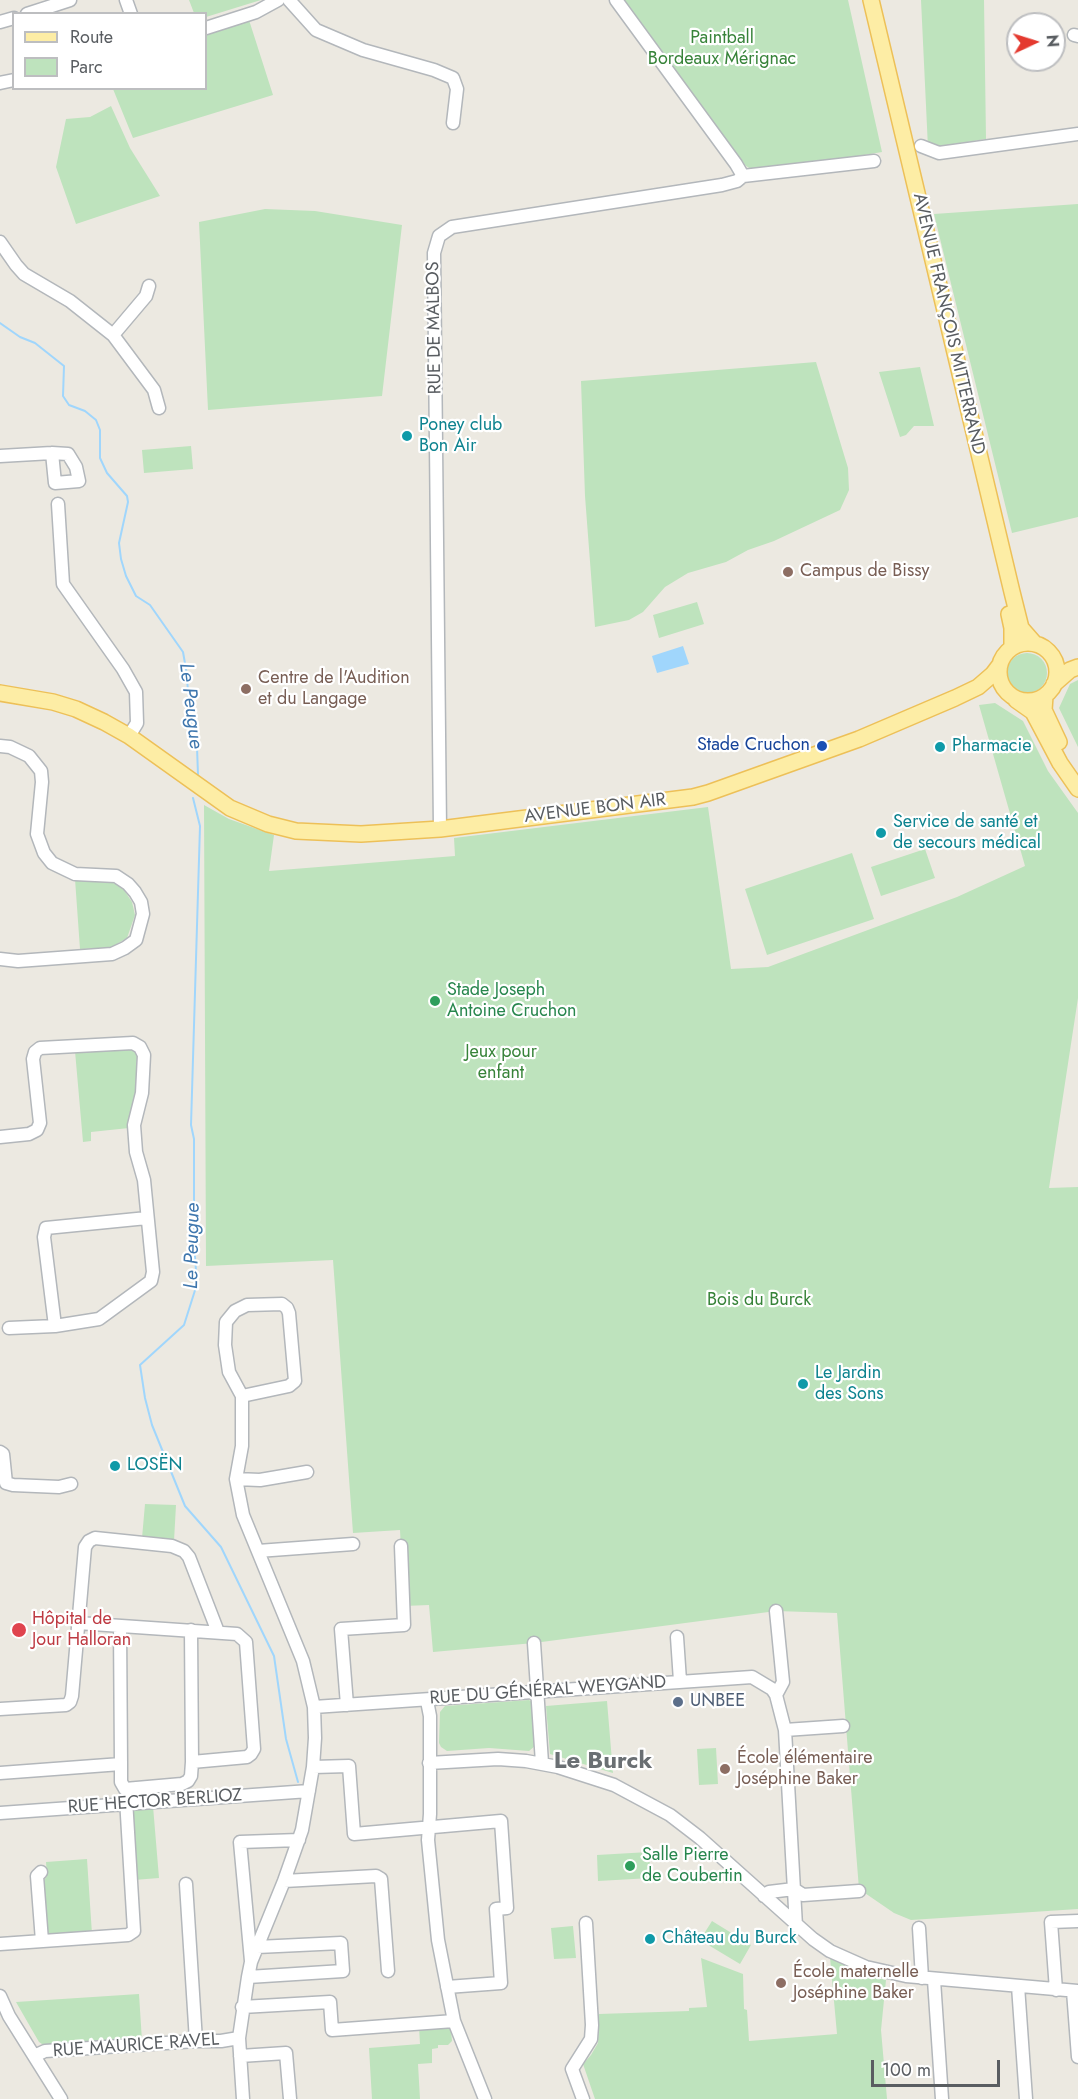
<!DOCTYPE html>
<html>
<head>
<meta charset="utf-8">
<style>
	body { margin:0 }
	#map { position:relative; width:1078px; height:2099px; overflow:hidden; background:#ece9e1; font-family:Jost,sans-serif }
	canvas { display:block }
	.legend { position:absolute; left:12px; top:12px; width:195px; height:78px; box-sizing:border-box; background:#fff; border:2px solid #bdbec0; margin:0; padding:8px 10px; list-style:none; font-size:18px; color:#595d61 }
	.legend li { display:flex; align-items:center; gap:12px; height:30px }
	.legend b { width:30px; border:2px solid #bdbec0 }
	.north { position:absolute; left:1006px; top:12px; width:60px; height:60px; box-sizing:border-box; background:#fff; border:2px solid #bdbec0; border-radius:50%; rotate:86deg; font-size:16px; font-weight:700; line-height:24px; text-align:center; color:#595d61 }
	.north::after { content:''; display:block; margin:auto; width:21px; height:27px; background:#e4392f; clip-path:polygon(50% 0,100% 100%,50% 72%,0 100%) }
	.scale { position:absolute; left:871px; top:2060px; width:129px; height:27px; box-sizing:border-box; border:3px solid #595d61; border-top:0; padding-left:8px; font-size:18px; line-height:21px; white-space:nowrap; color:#595d61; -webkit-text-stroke:4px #fff; paint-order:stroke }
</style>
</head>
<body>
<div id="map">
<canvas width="1078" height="2099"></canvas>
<ul class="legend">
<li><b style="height:8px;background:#fdeda5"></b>Route</li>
<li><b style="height:16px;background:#bee3bd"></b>Parc</li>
</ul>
<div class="north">N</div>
<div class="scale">100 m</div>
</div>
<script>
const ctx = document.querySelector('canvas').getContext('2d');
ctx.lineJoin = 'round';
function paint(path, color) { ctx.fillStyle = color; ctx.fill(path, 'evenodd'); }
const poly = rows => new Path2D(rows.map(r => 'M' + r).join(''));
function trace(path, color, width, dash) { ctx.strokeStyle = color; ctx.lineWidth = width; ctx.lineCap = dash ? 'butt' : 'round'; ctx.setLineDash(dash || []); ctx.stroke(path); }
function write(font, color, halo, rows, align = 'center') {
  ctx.font = font + ' Jost,sans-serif'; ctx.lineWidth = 4.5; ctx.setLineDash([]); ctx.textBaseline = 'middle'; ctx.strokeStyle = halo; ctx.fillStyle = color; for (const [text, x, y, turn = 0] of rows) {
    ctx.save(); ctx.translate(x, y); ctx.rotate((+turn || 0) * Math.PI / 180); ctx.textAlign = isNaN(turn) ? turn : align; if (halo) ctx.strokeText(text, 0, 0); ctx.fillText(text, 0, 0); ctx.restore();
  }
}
paint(poly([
	[189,0,261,0,206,17,206,14,194,13],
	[622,0,848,0,882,152,765,172,751,169,746,166],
	[921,0,984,0,986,139,928,148],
	[249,20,273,95,133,138,113,89,206,88,206,33],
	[111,106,130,148,160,196,76,224,56,167,66,119,90,117],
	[1078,204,1078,517,1012,533,934,214],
	[265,209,315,211,402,225,382,396,208,410,199,222],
	[816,362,848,468,849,490,840,510,774,541,748,550,726,562,688,573,665,587,643,612,629,620,595,627,585,496,581,381],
	[920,367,934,426,914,426,906,435,900,437,879,372],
	[191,446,193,469,144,473,142,450],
	[697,602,704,624,659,638,653,615],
	'1007 673a20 20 0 1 1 40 0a20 20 0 1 1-40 0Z',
	[1078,680,1078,747,1059,708,1070,684],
	[995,703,1023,721,1048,771,1078,813,1078,998,1049,1188,1078,1187,1078,1909,911,1920,894,1913,859,1889,837,1613,776,1611,534,1643,433,1652,429,1605,404,1606,400,1530,353,1533,333,1260,206,1266,204,805,229,819,274,835,269,871,455,856,454,838,708,807,731,969,768,967,957,897,1025,866,979,705],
	[925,849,935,878,881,896,871,867],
	[852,853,874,919,767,955,745,889],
	[75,879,104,880,116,884,124,890,132,902,135,915,127,938,110,948,80,949],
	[132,1048,135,1049,137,1054,136,1091,130,1115,129,1128,91,1132,91,1141,83,1142,75,1051],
	[145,1504,176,1505,174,1541,142,1538],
	[529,1700,532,1702,535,1746,529,1751,489,1748,447,1751,441,1747,439,1743,440,1712,445,1706],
	[607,1701,613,1773,550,1754,546,1706],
	[716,1748,718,1784,699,1785,697,1749],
	[153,1806,159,1878,134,1880,129,1813,133,1807],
	[649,1852,651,1878,598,1881,597,1855],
	[87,1859,92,1934,47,1935,41,1884,47,1876,46,1862],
	[712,1921,751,1945,740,1964,700,1940],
	[573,1926,576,1958,554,1959,551,1928],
	[830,1957,866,1975,886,1980,881,2030,887,2099,595,2099,583,2064,591,2055,598,2043,599,2014,689,2011,689,2008,707,2007,701,1958,743,1974,744,2009,747,2010,749,2041,837,2034],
	[139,1994,142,2041,48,2048,39,2042,16,2002],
	[446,2026,451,2030,452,2041,448,2045,438,2045,438,2048,432,2049,432,2063,418,2064,420,2099,372,2099,369,2048,420,2044,419,2027]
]), '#bee3bd');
paint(poly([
	[683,646,689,664,657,673,652,656]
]), '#a0d6fc');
trace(poly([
	[0,323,20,337,35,343,64,366,63,396,69,405,85,411,96,420,100,430,100,458,107,473,127,496,128,502,119,543,121,559,126,576,136,596,150,605,183,652,186,669,191,723,197,747,198,775],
	[193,798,200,826,191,1125,194,1139,194,1244,197,1284,184,1325,140,1365,145,1398,152,1425,185,1506,221,1547,274,1656,286,1739,298,1782]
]), '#a0d6fc', 2);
const minor = poly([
	[126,0,131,14],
	[289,0,316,30,363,50,434,70,453,78,457,89,453,123],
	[616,0,736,164,743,176],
	[27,14,70,0],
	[0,22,14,18],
	[206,28,256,12,278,0],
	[1074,35,1078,36],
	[0,83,14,80],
	[921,146,939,153,1078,134],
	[0,242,16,265,24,274,70,301,113,335,154,390,159,408],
	[113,335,146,296,149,286],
	[0,456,52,453,68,454,76,467,79,481,55,483,52,453],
	[58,504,63,584,123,669,136,692,137,723,129,736],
	[0,746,10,747,29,756,41,771,42,782,37,834,44,853,52,863,75,874,116,876,128,884,135,892,141,902,143,914,136,940,125,948,112,954,18,961,0,959],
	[440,829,434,253,439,236,452,227,722,185,737,181,743,176,874,161],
	[0,1137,29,1134,37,1130,40,1123,33,1059,35,1052,40,1048,133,1043,140,1047,144,1055,142,1093,134,1125,136,1152,144,1180,153,1272,151,1281,99,1319,55,1326,9,1328],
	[55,1326,44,1237,46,1228,147,1218],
	[242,1396,289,1386,295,1381,289,1313,287,1308,282,1304,247,1305,235,1311,226,1322,225,1345,229,1372,242,1396,242,1446,236,1479,260,1480,307,1472],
	[0,1452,3,1454,6,1483,13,1485,59,1487,71,1484],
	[236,1479,243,1515,303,1661,314,1707,315,1738,313,1767,302,1830,284,1881,251,1962,248,1977,239,2038,243,2099],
	[258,1551,353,1544],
	[120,1626,121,1764],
	[191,1630,192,1762],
	[677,1637,680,1681],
	[534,1643,542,1763],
	[776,1695,783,1682,776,1611],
	[427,1701,430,1716,430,1814,428,1840,438,1940,454,2021,485,2099],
	[347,1705,341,1629,404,1625,401,1546],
	[314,1707,752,1677,772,1689,776,1695,785,1730,796,1926],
	[0,1709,66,1705,70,1702,72,1696,85,1547,89,1541,95,1538,172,1546,184,1551,189,1557,218,1632],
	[785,1730,843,1726],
	[429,1763,498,1759,526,1761,558,1767,614,1785,670,1815,700,1838,813,1939,830,1951,866,1967,906,1976,1078,1991],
	[313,1767,349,1766,354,1834,501,1821,507,1908,496,1909,501,1983,447,1987],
	[0,1773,121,1764,121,1782,125,1789,182,1784,188,1781,191,1776,192,1762,247,1757,251,1754,254,1749,246,1642,237,1634,78,1623],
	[0,1813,309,1791],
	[41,1872,37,1876,42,1941],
	[284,1881,376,1876,381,1879,388,1971],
	[186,1884,196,2041],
	[764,1896,769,1892,794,1889,803,1895,859,1891],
	[919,1928,922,1978],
	[0,1944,128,1935,134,1931,126,1799],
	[251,1961,240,1842,299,1840],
	[248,1977,343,1971,341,1943,257,1947],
	[934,1980,942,2099],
	[1018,1986,1026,2099],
	[1056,1990,1051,1922,1078,1921],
	[1073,1991,1078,2057],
	[0,1996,9,2016,61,2099],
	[242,2007,330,2002,332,2030,454,2021],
	[34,2056,45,2051,196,2041,221,2041,239,2038],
	[240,2056,286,2053,290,2099],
	[583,2099,572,2069,591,2039,592,2025,586,1923]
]);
const major = poly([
	[871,0,1012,592,1021,628,1035,644],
	[1009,614,1012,628,1012,647],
	'999 672a29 29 0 1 1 58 0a29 29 0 1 1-58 0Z',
	[1054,684,1070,670,1078,667],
	[0,693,53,702,76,709,104,722,129,736,230,808,268,824,296,831,361,834,440,829,693,797,708,793,859,739,955,698,978,687,993,674,999,666],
	[1045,696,1044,710,1059,742],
	[1016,700,1033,712,1060,763,1078,789]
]);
trace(minor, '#b3b7bb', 15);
trace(major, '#edc058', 18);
trace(minor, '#fff', 12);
trace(major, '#fdeda5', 15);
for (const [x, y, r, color] of [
	[407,436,6,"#0f9aa8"],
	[788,572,6,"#8d6e63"],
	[246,689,6,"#8d6e63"],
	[822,746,6,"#1a4fb4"],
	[940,747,6,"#0f9aa8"],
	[881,833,6,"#0f9aa8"],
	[435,1001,6,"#2e9e5b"],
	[803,1384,6,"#0f9aa8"],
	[115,1466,6,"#0f9aa8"],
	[19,1630,8,"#e0444e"],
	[678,1702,6,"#5c6f8a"],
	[725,1769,6,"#8d6e63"],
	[630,1866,6,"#2e9e5b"],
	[650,1939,6,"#0f9aa8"],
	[781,1983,6,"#8d6e63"]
]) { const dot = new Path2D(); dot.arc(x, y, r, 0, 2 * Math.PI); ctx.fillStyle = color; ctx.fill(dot); trace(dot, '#fff', 2); }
write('18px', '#378339', '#fff', [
	["Paintball",722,39],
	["Bordeaux Mérignac",722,60],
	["Jeux pour",501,1053],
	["enfant",501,1074],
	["Bois du Burck",759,1301]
]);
write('18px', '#595d61', '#fff', [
	["AVENUE FRANÇOIS MITTERRAND",948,324,77],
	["RUE DE MALBOS",435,328,-91],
	["AVENUE BON AIR",595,809,-7],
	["RUE DU GÉNÉRAL WEYGAND",548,1691,-4],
	["RUE HECTOR BERLIOZ",155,1802,-4],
	["RUE MAURICE RAVEL",136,2046,-4]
]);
write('18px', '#0d838f', '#fff', [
	["Poney club",419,426],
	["Bon Air",419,447],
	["Pharmacie",952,747],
	["Service de santé et",893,823],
	["de secours médical",893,844],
	["Le Jardin",815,1374],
	["des Sons",815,1395],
	["LOSËN",127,1466],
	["Château du Burck",662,1939]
], 'left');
write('18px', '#785e54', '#fff', [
	["Campus de Bissy",800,572],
	["Centre de l'Audition",258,679],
	["et du Langage",258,700],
	["École élémentaire",737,1759],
	["Joséphine Baker",737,1780],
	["École maternelle",793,1973],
	["Joséphine Baker",793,1994]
], 'left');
write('18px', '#164399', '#fff', [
	["Stade Cruchon",810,746]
], 'right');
write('18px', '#27864d', '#fff', [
	["Stade Joseph",447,991],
	["Antoine Cruchon",447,1012],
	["Salle Pierre",642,1856],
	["de Coubertin",642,1877]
], 'left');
write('18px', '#be3a42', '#fff', [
	["Hôpital de",32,1620],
	["Jour Halloran",32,1641]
], 'left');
write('18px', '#4e5e75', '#fff', [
	["UNBEE",690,1702]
], 'left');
write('italic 20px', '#3f77ae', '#fff', [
	["Le Peugue",190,706,83],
	["Le Peugue",193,1246,-89]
]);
write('bold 24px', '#6a6f73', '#fff', [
	["Le Burck",603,1762]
]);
</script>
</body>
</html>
